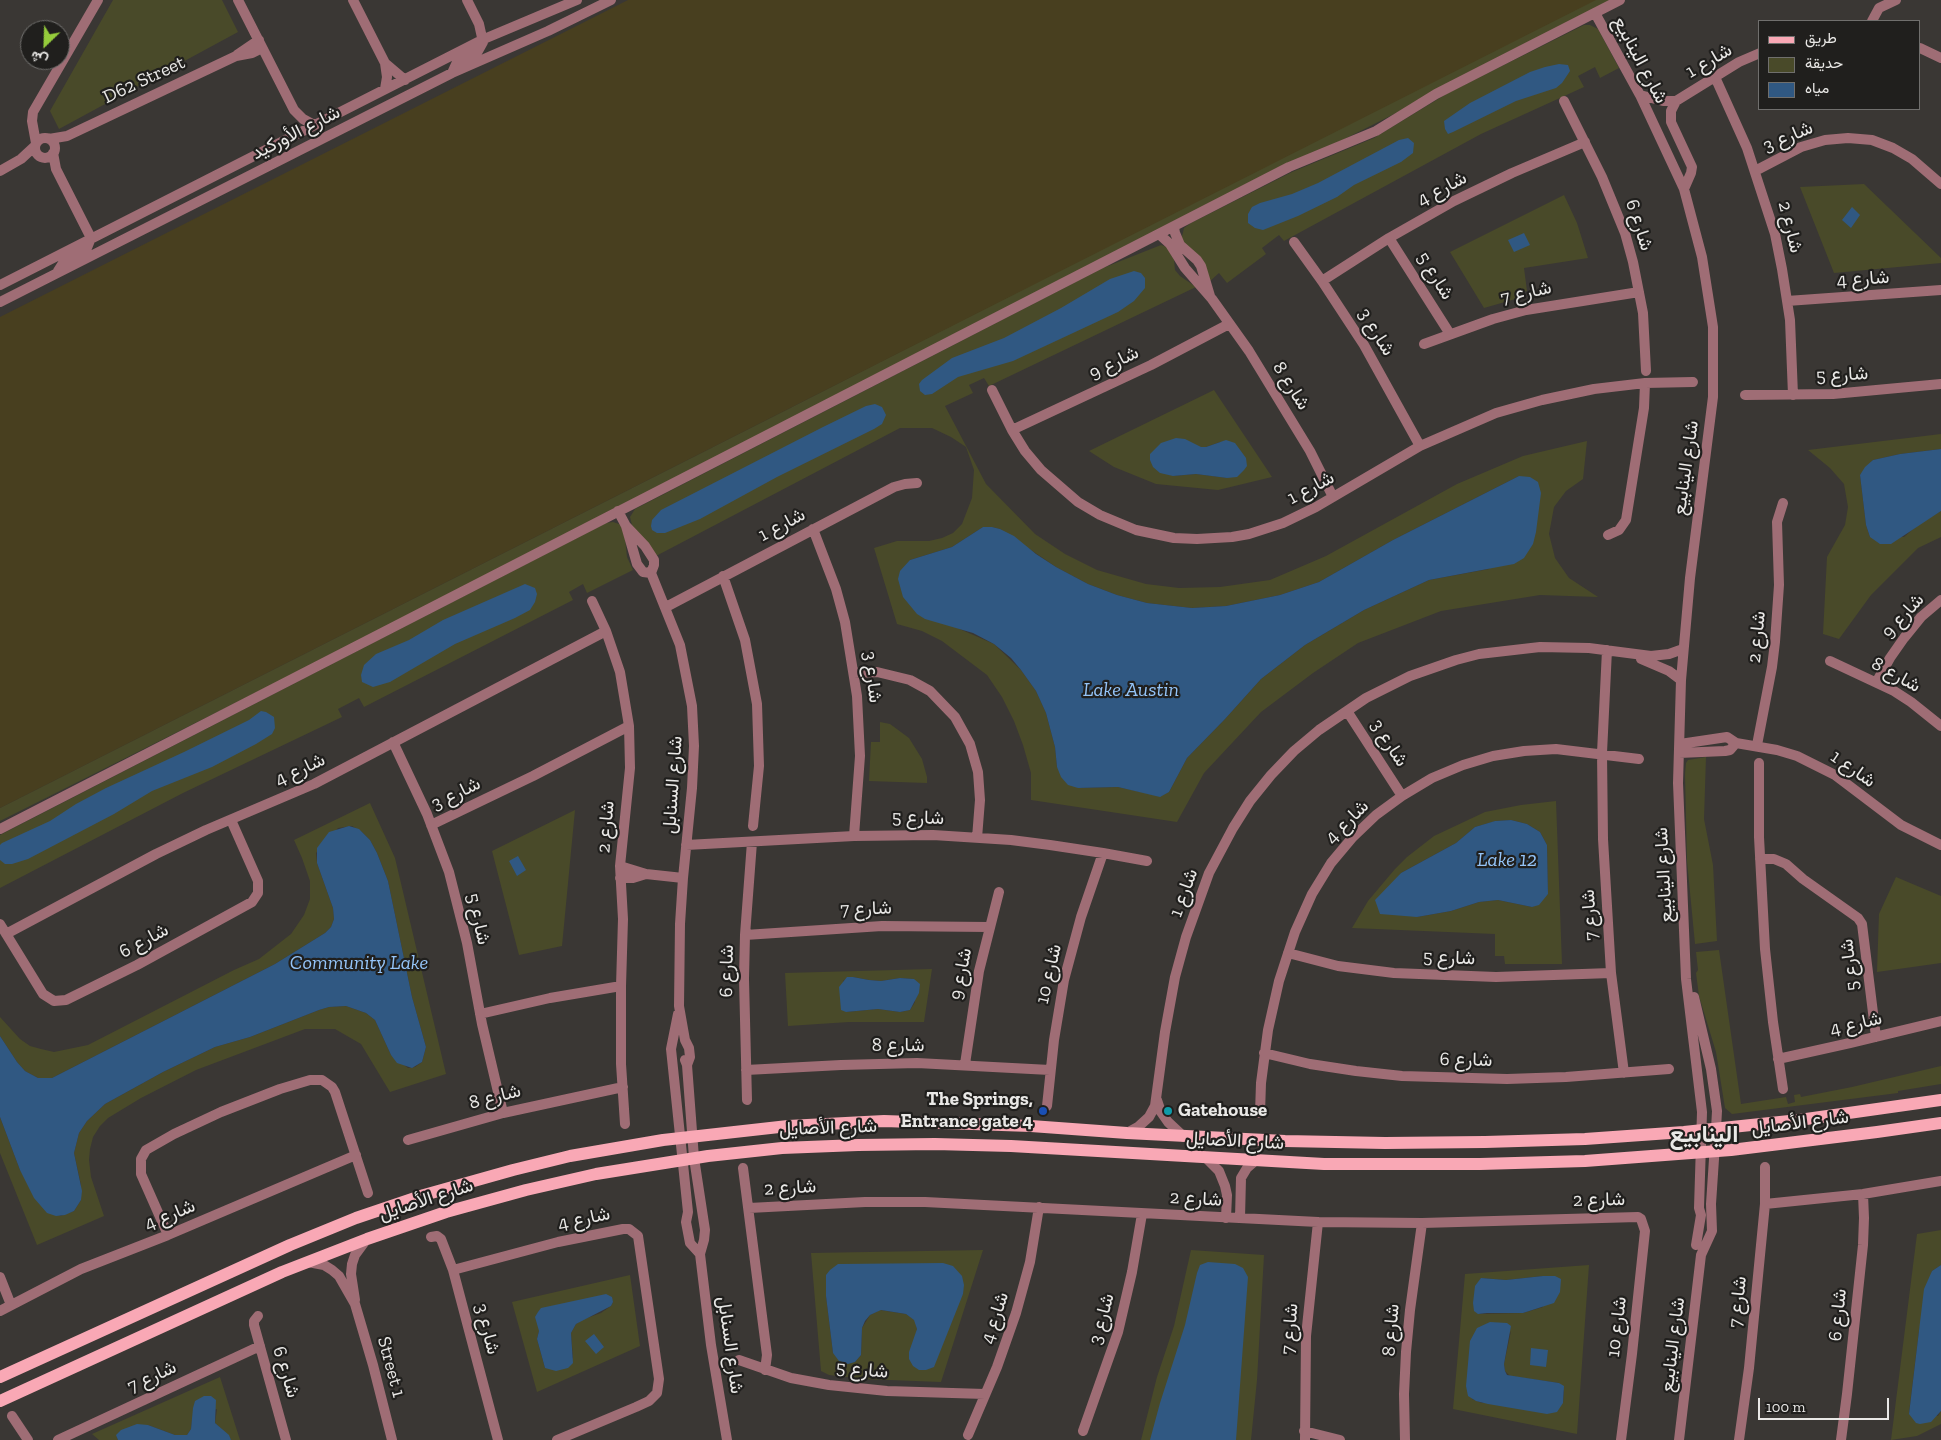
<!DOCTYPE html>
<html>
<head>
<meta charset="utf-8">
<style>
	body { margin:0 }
	#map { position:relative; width:1941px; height:1440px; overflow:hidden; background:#3a3734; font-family:"Zilla Slab",Vazirmatn,serif }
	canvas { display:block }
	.legend { position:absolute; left:1758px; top:20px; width:162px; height:90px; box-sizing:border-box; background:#201f1d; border:1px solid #706f6d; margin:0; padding:6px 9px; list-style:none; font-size:15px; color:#e9e8e6 }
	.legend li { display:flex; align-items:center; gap:10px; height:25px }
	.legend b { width:25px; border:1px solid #706f6d }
	.north { position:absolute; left:20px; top:20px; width:50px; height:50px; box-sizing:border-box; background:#201f1d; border:1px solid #706f6d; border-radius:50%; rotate:204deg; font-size:14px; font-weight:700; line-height:20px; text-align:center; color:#e9e8e6 }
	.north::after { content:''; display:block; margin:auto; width:18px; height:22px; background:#95cc3b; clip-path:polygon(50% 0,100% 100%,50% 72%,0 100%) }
	.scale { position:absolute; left:1758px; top:1398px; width:131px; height:22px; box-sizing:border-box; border:2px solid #e9e8e6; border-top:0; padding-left:6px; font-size:15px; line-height:18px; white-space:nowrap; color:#e9e8e6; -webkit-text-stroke:4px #201f1d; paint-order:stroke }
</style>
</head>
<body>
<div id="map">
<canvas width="1941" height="1440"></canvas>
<ul class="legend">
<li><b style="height:6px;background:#f9a8b5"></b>طريق</li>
<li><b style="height:14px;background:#494a29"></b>حديقة</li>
<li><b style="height:14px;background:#305882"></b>مياه</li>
</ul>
<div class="north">ش</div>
<div class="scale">100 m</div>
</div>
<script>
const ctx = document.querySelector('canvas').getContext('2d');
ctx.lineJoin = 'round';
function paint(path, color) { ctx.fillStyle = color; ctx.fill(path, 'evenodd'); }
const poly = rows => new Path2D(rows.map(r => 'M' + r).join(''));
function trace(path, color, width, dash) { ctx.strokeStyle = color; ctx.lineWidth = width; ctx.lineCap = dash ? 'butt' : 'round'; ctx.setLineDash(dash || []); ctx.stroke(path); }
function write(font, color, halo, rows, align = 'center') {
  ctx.font = font + ' "Zilla Slab",Vazirmatn,serif'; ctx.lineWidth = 4.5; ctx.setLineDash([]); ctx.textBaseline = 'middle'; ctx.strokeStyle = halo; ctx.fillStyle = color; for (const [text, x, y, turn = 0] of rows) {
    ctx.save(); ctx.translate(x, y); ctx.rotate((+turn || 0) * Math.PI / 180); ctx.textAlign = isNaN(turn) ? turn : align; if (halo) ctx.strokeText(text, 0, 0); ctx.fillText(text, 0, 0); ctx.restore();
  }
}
paint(poly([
	[113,0,222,0,238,32,59,129,50,111],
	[1589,0,1620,0,1289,167,618,511,0,821,0,808,802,402],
	[1584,25,1590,25,1598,29,1619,68,1600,78,1595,67,1578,76,1584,87,1481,134,1284,241,1279,235,1262,248,1266,254,1227,283,1219,273,1209,282,1181,241,1184,228,1191,223,1292,172,1374,138,1448,93],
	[1864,184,1941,258,1941,263,1834,273,1800,187],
	[1564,195,1577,223,1588,258,1524,268,1527,291,1518,293,1519,298,1484,308,1450,252],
	[1161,245,1167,247,1174,260,1175,270,1180,276,1196,287,989,386,984,378,969,385,973,393,945,406,986,484,1035,534,1065,554,1097,570,1146,584,1179,588,1220,587,1270,580,1326,556,1457,484,1523,456,1587,441,1583,479,1566,491,1554,507,1549,534,1555,558,1569,578,1598,597,1540,595,1441,611,1358,643,1313,673,1261,712,1204,773,1177,822,1031,800,1031,773,1023,745,1014,721,1002,697,987,675,942,641,922,631,897,624,874,548,897,541,929,541,942,538,953,533,962,524,972,498,974,470,966,447,951,437,932,428,900,428,656,556,632,525,630,517,635,509,1103,268],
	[1519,476,1489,569,1429,580,1364,610,1305,645,1261,679,1225,719,1187,758,1169,792,1160,796,1118,787,1078,788,1057,767,1055,747,1046,713,1036,691,1021,670,994,644,955,627,910,560,952,547,983,527,992,527,1000,529,1056,567,1088,584,1117,595,1147,603,1192,608,1226,606,1280,595,1319,582,1393,540],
	[1214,390,1272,477,1218,490,1156,484,1114,467,1089,451],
	[1220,442,1228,478,1196,474,1173,476,1201,447,1206,447],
	[1941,434,1941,449,1900,454,1873,460,1860,475,1866,525,1870,537,1904,537,1919,524,1941,511,1941,537,1918,548,1871,595,1839,639,1823,634,1827,557,1845,525,1848,507,1844,484,1830,468,1808,450],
	[613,522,619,524,624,529,627,557,633,570,587,593,583,584,569,592,573,600,364,707,359,698,338,709,342,717,183,793,0,888,0,835,606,523],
	[880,722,890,724,909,738,922,759,927,777,927,783,869,781,871,742,880,742],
	[1706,757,1704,819,1713,865,1717,941,1695,944,1687,861,1685,774,1686,763,1688,760],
	[1556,801,1562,964,1505,964,1504,956,1495,956,1495,934,1352,928,1368,901,1395,869,1407,857,1434,836,1485,812,1521,805],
	[1511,820,1527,824,1540,832,1547,845,1548,894,1532,907,1498,900,1479,902,1451,911,1417,917,1394,882,1401,873,1456,843,1475,827,1496,821],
	[370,803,395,858,446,1074,390,1092,361,1044,335,1029,305,1029,196,1070,141,1098,108,1118,100,1126,93,1137,90,1149,89,1160,91,1177,104,1216,37,1245,0,1153,0,1117,20,1170,60,1216,74,1211,81,1200,81,1185,74,1153,79,1133,87,1121,105,1104,163,1072,215,1047,250,1037,319,1010,329,1007,346,1006,366,1013,375,1020,391,1055,408,1068,415,1067,422,1062,426,1047,412,997,388,881,377,853,370,840,362,832,352,826,338,828,316,853,317,863,333,908,334,919,331,927,325,933,275,964,52,1078,38,1078,25,1071,17,1062,0,1036,0,1017,20,1039,30,1046,41,1049,54,1052,88,1045,234,970,259,959,291,934,304,915,310,899,310,881,302,858,294,840],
	[575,810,562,946,519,955,492,851],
	[1896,877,1941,896,1941,963,1877,972,1879,914],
	[1719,950,1741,1104,1786,1097,1788,1104,1795,1102,1794,1095,1800,1094,1801,1097,1852,1087,1941,1066,1941,1084,1898,1091,1898,1093,1732,1114,1725,1108,1716,1052,1699,996,1696,973,1698,970,1696,952],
	[932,969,924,1022,849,1022,788,1026,785,973],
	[853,977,869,980,881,981,900,978,914,979,915,1002,910,1010,900,1012,878,1009,846,1012,843,981,847,978],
	[1941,1230,1941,1265,1932,1271,1919,1331,1909,1413,1938,1416,1941,1411,1941,1424,1917,1436,1891,1440,1917,1234],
	[983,1250,941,1382,864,1379,829,1375,821,1371,811,1253],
	[826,1275,963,1294,915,1338,917,1329,915,1320,906,1314,880,1310,870,1315,862,1328,861,1355,855,1362,833,1353,826,1296],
	[1191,1250,1264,1255,1257,1380,1251,1440,1141,1440,1157,1377,1174,1326],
	[1589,1265,1577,1434,1453,1409,1465,1274],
	[1543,1276,1543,1307,1523,1313,1479,1314,1481,1278,1506,1280],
	[1511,1331,1504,1364,1505,1371,1510,1376,1559,1383,1564,1391,1563,1403,1482,1403,1472,1399],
	[630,1275,640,1346,537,1392,512,1302],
	[613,1302,611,1306,601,1313,584,1319,576,1324,571,1333,573,1358,545,1368,537,1339,539,1331],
	[220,1377,240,1440,231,1440,228,1435,215,1423,217,1409,192,1420,191,1429,187,1435,175,1435,148,1425,117,1435,118,1440,99,1440,92,1434]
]), '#494a29');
paint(poly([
	[628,0,1596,0,0,808,0,317]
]), '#483f1f');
paint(poly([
	[1559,64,1568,65,1570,71,1562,83,1556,88,1516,101,1453,132,1448,134,1445,129,1444,121,1470,103,1530,72,1545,67],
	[1408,138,1414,143,1413,153,1401,162,1354,185,1337,197,1298,216,1263,230,1255,228,1248,223,1248,214,1252,207,1260,203,1292,194,1318,183,1399,140],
	[1852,207,1860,215,1851,228,1842,220],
	[1524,233,1530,245,1514,252,1508,240],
	[1134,271,1141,273,1145,278,1145,288,1134,301,1118,312,1013,361,958,377,932,394,925,395,920,391,919,384,922,380,952,358,1004,338,1061,308,1110,279],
	[875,404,882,407,886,415,882,424,874,429,777,477,700,519,665,533,657,533,652,530,651,526,652,520,661,510,823,427,866,406],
	[1176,438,1185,439,1201,447,1206,447,1226,440,1235,443,1246,458,1247,466,1244,470,1237,477,1227,478,1196,474,1173,476,1160,473,1153,467,1150,460,1150,454,1161,443],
	[1941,449,1941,511,1891,544,1880,544,1870,537,1866,525,1860,475,1865,467,1873,460,1900,454],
	[1519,476,1530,477,1538,482,1541,493,1536,532,1533,544,1524,558,1514,564,1429,580,1364,610,1305,645,1261,679,1225,719,1187,758,1169,792,1160,797,1118,787,1078,788,1068,785,1061,777,1057,767,1055,747,1046,713,1036,691,1021,670,1011,658,994,644,973,633,925,619,917,614,903,597,898,579,900,571,910,560,952,547,983,527,992,527,1000,529,1014,536,1036,554,1056,567,1088,584,1117,595,1147,603,1192,608,1226,606,1280,595,1319,582,1393,540],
	[525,584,535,588,537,594,535,602,530,610,515,618,455,644,390,682,373,687,362,682,361,675,364,665,376,654,409,640,443,620],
	[261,711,266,712,274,717,275,728,272,734,256,744,212,767,152,791,114,814,28,859,12,864,5,864,0,860,0,845,2,843,50,821,76,804,106,788,184,752,249,720],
	[1511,820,1527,824,1540,832,1547,845,1548,894,1539,905,1532,907,1498,900,1479,902,1451,911,1417,917,1380,914,1375,900,1401,873,1456,843,1475,827,1495,821],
	[349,826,359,829,370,840,377,853,388,881,412,997,426,1047,422,1062,412,1068,397,1063,391,1055,375,1020,366,1013,346,1006,329,1007,319,1010,250,1037,215,1047,163,1072,105,1104,87,1121,79,1133,74,1153,82,1191,81,1200,74,1211,65,1215,56,1216,47,1213,34,1198,20,1170,0,1117,0,1036,17,1062,25,1071,38,1078,52,1078,275,964,325,933,331,927,334,919,333,908,317,863,317,848,329,832],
	[518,856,526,870,517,876,509,861],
	[847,977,853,977,869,980,881,981,900,978,914,979,920,984,919,993,910,1010,900,1012,878,1009,846,1012,841,1010,839,987],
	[1208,1262,1235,1264,1243,1268,1248,1277,1236,1440,1150,1440,1160,1403,1185,1325,1197,1273,1200,1265],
	[943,1263,953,1266,962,1276,964,1285,963,1294,934,1367,926,1370,919,1370,913,1366,909,1359,909,1352,917,1329,914,1320,906,1314,881,1310,870,1315,865,1321,862,1328,861,1355,855,1362,848,1364,839,1361,833,1353,826,1296,826,1275,830,1270,838,1264],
	[1941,1265,1941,1411,1931,1422,1920,1424,1916,1423,1909,1414,1924,1289,1932,1271],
	[1543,1276,1555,1276,1561,1279,1560,1292,1554,1303,1523,1313,1487,1313,1478,1314,1474,1311,1473,1303,1475,1286,1481,1278,1506,1280],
	[606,1294,612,1297,613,1302,611,1306,576,1324,571,1333,573,1363,568,1368,556,1371,545,1368,537,1339,539,1331,535,1317,538,1312,541,1308],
	[1490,1322,1507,1323,1511,1326,1504,1364,1505,1371,1507,1375,1559,1383,1564,1386,1563,1403,1557,1412,1547,1414,1488,1404,1476,1401,1468,1396,1466,1386,1470,1341,1477,1328],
	[594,1334,604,1347,596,1354,585,1341],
	[1531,1348,1548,1350,1546,1367,1530,1365],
	[204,1396,211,1396,216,1400,215,1423,229,1435,231,1440,118,1440,116,1435,121,1430,137,1424,148,1425,175,1435,187,1435,191,1429,193,1408,195,1401]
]), '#305882');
trace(poly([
	[238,0,294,110,303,119,314,125],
	[353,0,385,63,387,77,385,89],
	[1595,13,1640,95,1684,189,1702,257,1713,327,1713,397,1690,578,1681,680,1678,783,1686,979,1702,1112,1699,1208,1701,1215,1696,1245],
	[1872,21,1879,8,1896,0],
	[1920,48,1941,58],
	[237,55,259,40],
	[385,63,405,80],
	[452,73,457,62,478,51,483,42,479,24,467,0],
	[1715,77,1747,148,1775,234,1782,269,1790,320,1793,395],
	[1640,95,1663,101,1676,101,1739,62,1760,53],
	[1564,101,1602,177,1625,233,1633,262,1643,313,1646,371],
	[1676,101,1671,111,1671,122,1692,167,1691,173,1684,189],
	'35 148a10 10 0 1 1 20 0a10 10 0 1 1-20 0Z',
	[49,139,67,136,236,56,252,53,262,48],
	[36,143,32,121,33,112,98,0],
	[53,153,56,169,91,238,87,248,65,260,58,271],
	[0,171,21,159,35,146],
	[1755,171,1801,147,1825,140,1848,138,1872,140,1893,148,1912,159,1941,184],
	[1174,227,1175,233,1180,245,1197,260,1201,266,1210,296],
	[1159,234,1170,244,1185,268,1212,299,1249,351,1310,451,1333,497],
	[1389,238,1450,334],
	[1294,242,1322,281,1364,345,1420,446],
	[1322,281,1389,238,1454,201,1512,173,1585,142],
	[0,285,484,39,577,0],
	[1787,301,1941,290],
	[0,302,452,73,548,31,611,0],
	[1424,344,1493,319,1526,310,1639,292],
	[992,390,1012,430,1025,451,1041,470,1078,502,1100,515,1136,530,1174,538,1197,539,1232,537,1249,534,1283,523,1316,507,1420,446,1496,413,1542,400,1594,389,1645,383,1693,382],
	[1745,395,1833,394,1941,384],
	[1012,430,1151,365,1229,324],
	[618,511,626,526,637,564,643,572,651,573],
	[626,526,645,546,654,560,654,565,651,573,680,645,692,706,694,746,692,788,683,878,680,924,679,1006,685,1040,689,1048,690,1057,687,1065],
	[813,529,836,589,845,622,857,696,860,756,854,836],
	[1608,535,1619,530,1626,520,1644,408,1645,383],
	[723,576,745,640,757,704,759,766,753,826],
	[592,601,606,631,620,672,629,726,630,768,620,866,623,919,621,986,621,1064,625,1124],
	[666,607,894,487,905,484,917,483],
	[1607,650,1602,753,1603,839,1611,973,1624,1073],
	[1641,659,1669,671,1681,680],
	[1830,661,1894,691,1911,702,1941,726],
	[854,673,877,672,910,680,930,691,955,717,970,744,978,772,980,800,977,838],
	[1877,681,1890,658,1904,638,1921,617,1941,600],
	[1347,711,1402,796],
	[393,742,427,814,449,872,467,943,482,1024,503,1113],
	[1680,744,1727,737,1736,743,1777,750,1797,756,1835,775,1901,825,1941,845],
	[1757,745,1772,667,1775,642,1779,585,1777,522,1783,503],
	[1679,753,1725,751,1730,750,1736,743],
	[1759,763,1759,837,1765,949,1773,1022,1783,1089],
	[431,825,533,776,629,726],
	[0,829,1289,167,1376,131,1436,94,1620,0],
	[686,845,854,836,933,835,1011,840,1050,845,1103,853,1147,861],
	[1760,859,1774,859,1786,864,1803,879,1858,918,1862,924,1876,1037],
	[620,866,646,874,683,878],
	[620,878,633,878,646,874],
	[0,924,43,994,54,1001,66,1000,137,965,252,902,258,893,258,881,231,820],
	[6,934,156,854,206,830,314,784,606,631],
	[745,935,882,926,989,927],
	[1288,953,1338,966,1394,973,1496,977,1611,973],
	[480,1014,550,998,621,986],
	[678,1014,671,1049,688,1212,686,1222,690,1243,700,1254],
	[1264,1053,1310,1064,1356,1071,1402,1076,1507,1079,1566,1077,1669,1069],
	[1778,1059,1850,1043,1941,1021],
	[685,1060,687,1065,694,1158,705,1230,704,1240,700,1254,711,1345,727,1440],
	[965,1064,979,971,999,892],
	[746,1070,841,1065,917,1063,1050,1070],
	[747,1100,744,979,745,935,752,842],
	[1157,1100,1161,1112,1168,1122,1184,1137],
	[1047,1106,1054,1040,1064,980,1081,917,1103,853],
	[1260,1113,1261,1083,1268,1030,1279,981,1295,932,1312,894,1331,863,1352,838,1376,815,1402,796,1432,778,1463,765,1493,756,1524,751,1556,749,1639,759],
	[1127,1133,1138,1127,1149,1117,1155,1106,1165,1032,1175,977,1186,937,1209,873,1233,828,1250,801,1271,775,1294,751,1319,730,1366,698,1410,676,1456,660,1479,654,1540,647,1589,648,1651,656,1669,654,1683,649],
	[408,1140,503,1113,623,1087],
	[1206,1158,1219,1171,1225,1186,1227,1195,1226,1218],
	[743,1168,767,1355,765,1370],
	[1765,1204,1863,1194,1941,1181],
	[749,1208,865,1202,925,1202,1318,1222,1422,1223,1638,1217,1641,1219,1645,1231,1632,1354,1621,1440],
	[1240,1218,1241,1178,1247,1168,1255,1161],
	[168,1235,141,1174,141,1159,146,1150,174,1134,221,1112,280,1089,310,1080,322,1080,332,1087,335,1092,368,1193],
	[431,1237,437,1236,441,1239,453,1270,498,1440],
	[308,1262,324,1265,332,1270,339,1276,355,1304,373,1365,392,1440],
	[453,1270,558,1242,623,1229,629,1229,638,1236,659,1379,657,1393,649,1401,636,1407,557,1440],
	[0,1277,11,1305],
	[355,1300,351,1274,352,1264,355,1255,366,1240],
	[0,1311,81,1269,168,1235,356,1155],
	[258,1316,254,1321,254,1325,286,1440],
	[739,1360,791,1378,829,1385,887,1391,985,1394],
	[12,1416,28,1440],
	[1083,1431,1118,1332,1132,1272,1142,1214],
	[1304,1431,1340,1440],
	[968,1435,997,1367,1016,1313,1030,1262,1039,1207],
	[58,1440,260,1346],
	[1305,1440,1306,1336,1318,1222],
	[1405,1440,1404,1394,1406,1352,1410,1310,1422,1223],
	[1679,1440,1701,1255,1712,1231,1711,1204,1716,1129,1717,1111,1711,1069,1694,997],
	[1739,1440,1749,1368,1765,1204,1765,1167],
	[1841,1440,1847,1394,1863,1245,1864,1218,1863,1194]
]), '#9f6d75', 10);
trace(poly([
	[0,1377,290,1245,356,1218,424,1195,513,1170,570,1156,663,1140,788,1126,884,1121,1031,1126,1127,1133,1285,1141,1385,1143,1485,1142,1585,1139,1684,1132,1799,1120,1941,1100],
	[0,1401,282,1272,367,1239,446,1212,526,1190,596,1174,708,1156,782,1148,858,1145,935,1144,1011,1146,1324,1164,1480,1164,1585,1161,1731,1150,1877,1132,1941,1123]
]), '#f9a8b5', 12);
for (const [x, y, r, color] of [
	[1043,1111,5,"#1a4fb4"],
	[1168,1111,5,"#0f9aa8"]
]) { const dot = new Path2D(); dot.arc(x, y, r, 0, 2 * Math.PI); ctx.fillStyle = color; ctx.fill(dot); trace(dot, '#201f1d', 2); }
write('19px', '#e9e8e6', '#201f1d', [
	["شارع الينابيع",1640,60,62],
	["شارع 1",1709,61,-30],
	["D62 Street",144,80,-25],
	["شارع الأوركيد",296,133,-27],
	["شارع 3",1788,137,-23],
	["شارع 4",1442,189,-28],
	["شارع 6",1639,225,72],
	["شارع 2",1790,227,76],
	["شارع 5",1435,276,58],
	["شارع 4",1863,279,-4],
	["شارع 7",1526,293,-13],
	["شارع 3",1376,332,58],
	["شارع 9",1114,363,-26],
	["شارع 5",1842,375,-3],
	["شارع 8",1291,386,58],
	["شارع الينابيع",1686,468,-82],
	["شارع 1",1311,488,-28],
	["شارع 1",782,525,-28],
	["شارع 9",1903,616,-48],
	["شارع 2",1757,637,-84],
	["شارع 8",1896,675,29],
	["شارع 3",872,677,83],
	["شارع 3",1389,743,57],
	["شارع 1",1853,769,35],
	["شارع 4",300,770,-25],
	["شارع السنابل",673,785,-86],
	["شارع 3",456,794,-26],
	["شارع 5",918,818,1],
	["شارع 4",1347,822,-45],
	["شارع 2",606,827,-85],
	["شارع الينابيع",1664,875,-93],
	["شارع 1",1184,893,-70],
	["شارع 7",866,909,-2],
	["شارع 7",1590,915,-94],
	["شارع 5",478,919,77],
	["شارع 6",144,941,-28],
	["شارع 5",1449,958,2],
	["شارع 5",1850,965,-97],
	["شارع 6",727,971,-89],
	["شارع 9",961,974,-79],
	["شارع 10",1049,974,-77],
	["شارع 4",1856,1024,-13],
	["شارع 8",898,1046],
	["شارع 6",1466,1060,1],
	["شارع 8",495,1097,-14],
	["شارع الأصايل",1800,1123,-7],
	["شارع الأصايل",828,1128,-2],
	["شارع الأصايل",1235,1141,3],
	["شارع 2",790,1188,-3],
	["شارع 2",1196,1199,3],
	["شارع الأصايل",426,1200,-18],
	["شارع 2",1599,1200,-1],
	["شارع 4",170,1215,-22],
	["شارع 4",584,1219,-12],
	["شارع 7",1738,1302,-84],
	["شارع 6",1838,1315,-84],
	["شارع 4",995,1318,-72],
	["شارع 3",1102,1319,-75],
	["شارع 10",1617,1327,-83],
	["شارع 3",487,1329,75],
	["شارع 7",1290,1329,-85],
	["شارع 8",1391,1330,-85],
	["شارع السنابل",730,1345,82],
	["شارع الينابيع",1673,1345,-83],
	["Street 1",391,1367,75],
	["شارع 5",862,1370,5],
	["شارع 6",286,1372,73],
	["شارع 7",152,1377,-25]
]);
write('bold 19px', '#e9e8e6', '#201f1d', [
	["The Springs,",1033,1100],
	["Entrance gate 4",1033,1122],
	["Gatehouse",1178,1111,"left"]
], 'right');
write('italic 20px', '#94c4f8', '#201f1d', [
	["Lake Austin",1131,690],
	["Lake 12",1507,860],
	["Community Lake",359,963]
]);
write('bold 24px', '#e9e8e6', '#201f1d', [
	["الينابيع",1704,1135]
]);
</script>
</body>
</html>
